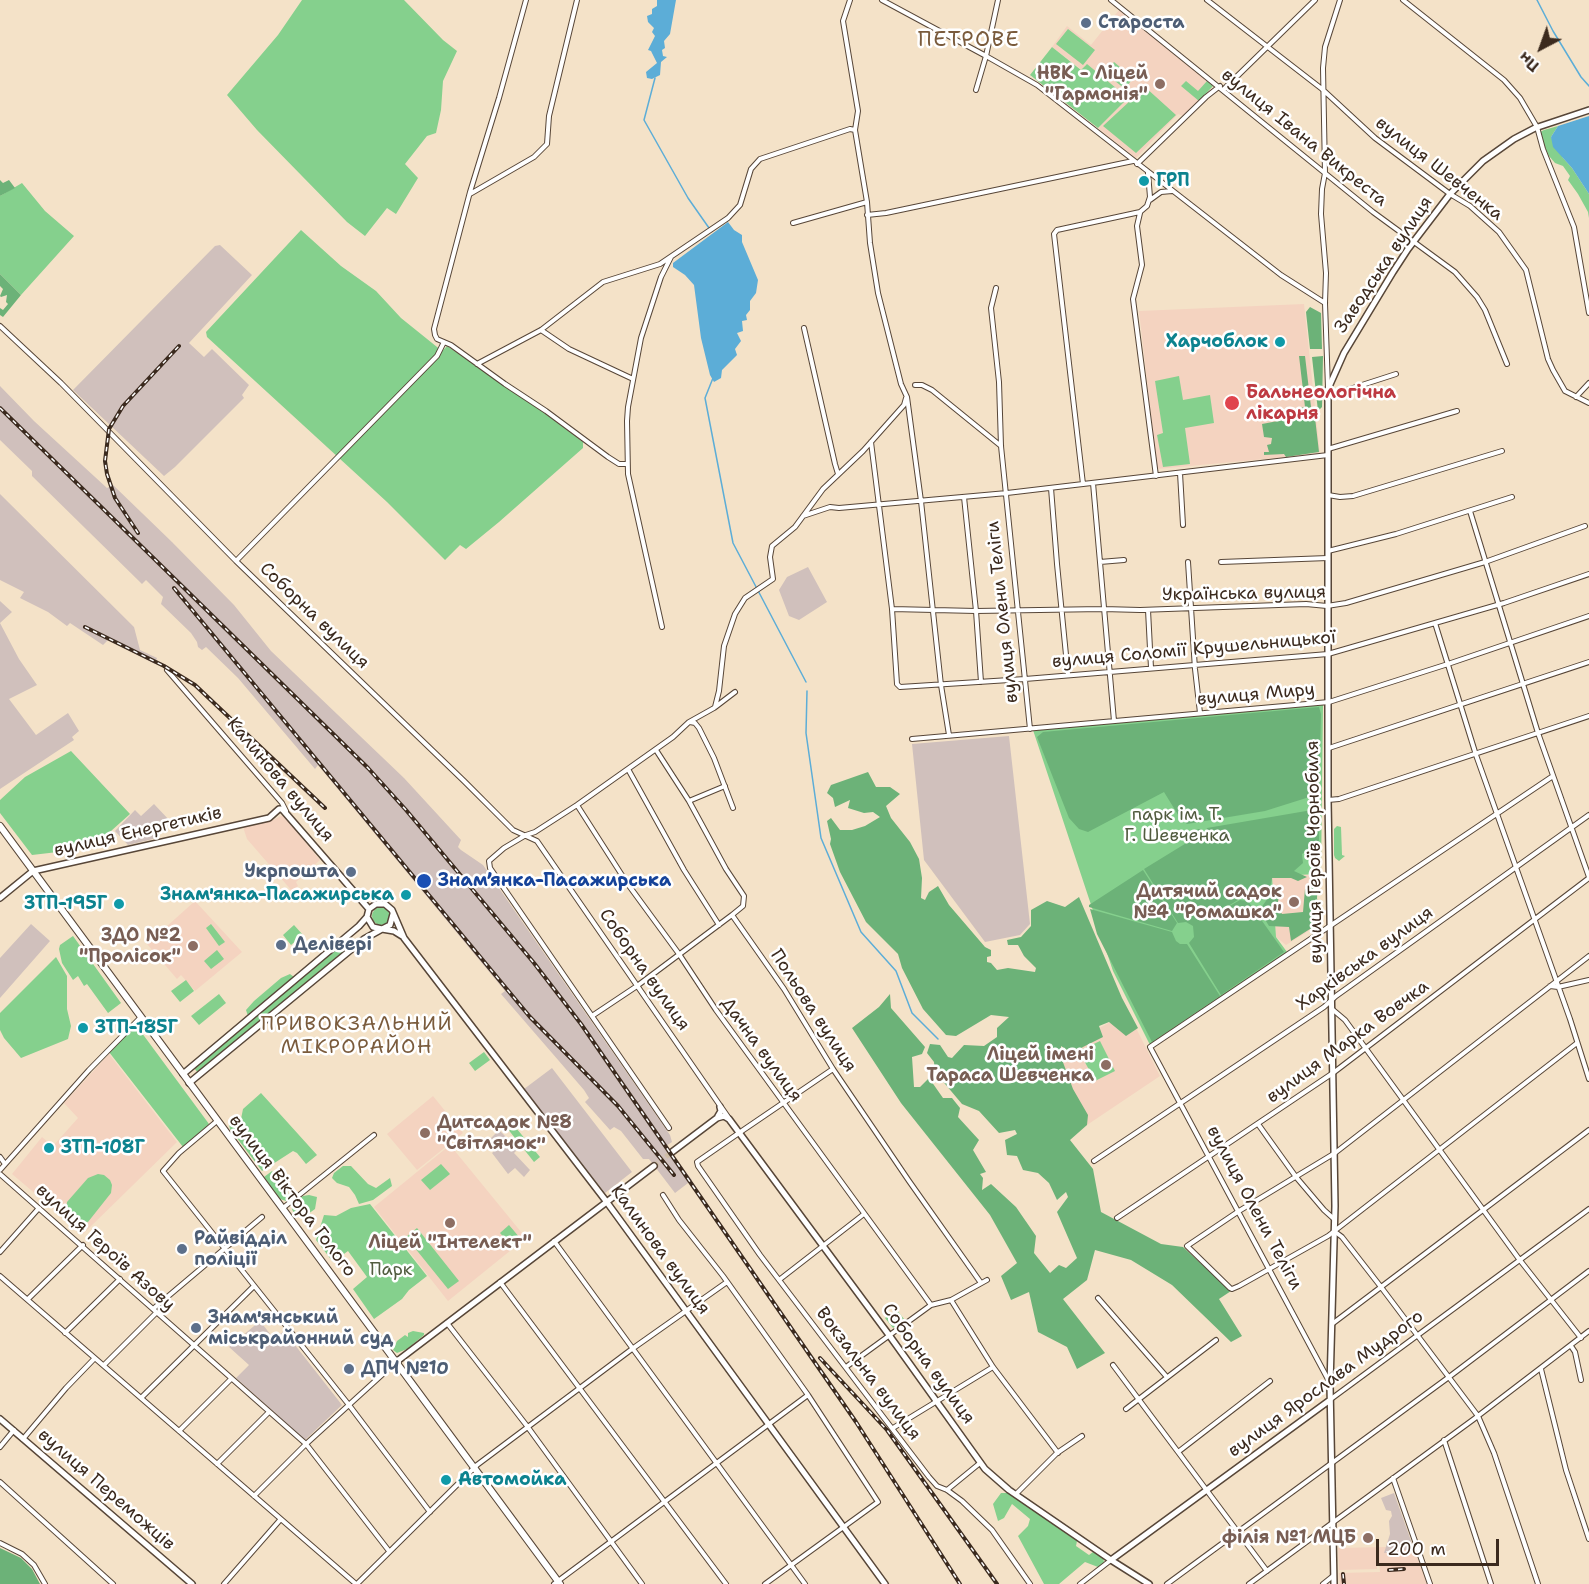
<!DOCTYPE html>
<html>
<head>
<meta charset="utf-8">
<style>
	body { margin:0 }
	#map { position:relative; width:1589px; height:1584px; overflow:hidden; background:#f4e2c8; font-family:"Shantell Sans",sans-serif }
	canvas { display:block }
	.north { position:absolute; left:1511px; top:18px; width:60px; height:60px; -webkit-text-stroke:4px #fff; paint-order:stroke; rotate:221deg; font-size:16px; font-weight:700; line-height:24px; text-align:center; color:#3b2a1e }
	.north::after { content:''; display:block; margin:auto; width:21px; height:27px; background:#3b2a1e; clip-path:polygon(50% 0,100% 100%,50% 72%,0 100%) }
	.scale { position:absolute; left:1376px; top:1539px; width:123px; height:27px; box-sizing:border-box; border:3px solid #3b2a1e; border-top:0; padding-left:8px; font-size:18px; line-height:21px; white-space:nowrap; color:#3b2a1e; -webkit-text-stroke:4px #fff; paint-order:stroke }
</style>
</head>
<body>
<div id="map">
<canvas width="1589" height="1584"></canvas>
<div class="north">Пн</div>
<div class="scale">200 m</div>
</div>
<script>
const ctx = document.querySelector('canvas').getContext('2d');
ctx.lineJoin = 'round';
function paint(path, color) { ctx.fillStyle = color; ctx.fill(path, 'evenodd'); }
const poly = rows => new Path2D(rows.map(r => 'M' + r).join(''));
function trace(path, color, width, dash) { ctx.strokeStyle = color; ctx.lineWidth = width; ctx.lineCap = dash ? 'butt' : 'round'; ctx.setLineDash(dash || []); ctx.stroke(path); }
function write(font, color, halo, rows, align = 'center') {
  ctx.font = font + ' "Shantell Sans",sans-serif'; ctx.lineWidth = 5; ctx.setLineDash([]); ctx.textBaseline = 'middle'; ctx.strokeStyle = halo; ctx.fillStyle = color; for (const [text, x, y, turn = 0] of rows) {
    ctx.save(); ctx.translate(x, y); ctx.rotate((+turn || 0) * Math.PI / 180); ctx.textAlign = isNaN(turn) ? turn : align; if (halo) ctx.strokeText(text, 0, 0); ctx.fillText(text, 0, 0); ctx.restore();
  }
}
paint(poly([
	[1119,10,1213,86,1183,116,1178,114,1136,158,1098,128,1128,98,1086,65,1082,70,1052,47,1067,26,1091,45],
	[1304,304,1320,454,1157,469,1139,311],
	[283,815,320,860,296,882,298,886,292,891,247,839,243,827,273,820],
	[1314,875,1315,927,1286,945,1276,937,1272,876],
	[195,901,242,952,195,991,181,975,177,979,147,944],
	[1128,1012,1160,1076,1087,1125,1053,1054],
	[109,1054,177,1142,83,1234,12,1174,42,1137,53,1146,78,1118,64,1103],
	[433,1096,463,1133,417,1170,387,1134],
	[450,1145,526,1238,448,1301,374,1207],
	[1386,1547,1385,1552,1414,1549,1427,1584,1340,1584,1339,1573,1380,1572,1379,1562,1377,1562,1377,1569,1339,1570,1338,1548]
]), '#f4d3c0');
paint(poly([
	[220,245,252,275,189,343,204,357,212,349,249,385,242,395,244,398,175,467,164,476,73,390,215,246],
	[0,386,34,421,107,488,113,485,172,542,234,605,271,651,404,778,461,840,458,847,461,850,483,865,670,1135,672,1142,666,1146,692,1180,675,1193,649,1159,643,1159,621,1131,614,1127,610,1130,585,1102,589,1098,584,1090,501,994,505,991,318,765,315,769,238,678,206,647,202,650,198,647,197,642,191,633,161,604,163,597,146,580,142,584,32,476,32,471,0,440],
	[0,494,134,627,140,650,157,658,155,664,108,640,103,645,70,623,67,626,48,612,20,598,24,592,0,580],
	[808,567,827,602,799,620,789,616,779,590,787,577],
	[0,601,12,612,0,623,19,659,37,685,9,699,36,735,68,713,79,731,72,737,74,740,0,789],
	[1009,736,1030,924,1020,935,985,942,924,860,912,744],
	[154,804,171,822,153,839,128,845,115,831,135,810,141,816],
	[31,924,50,941,0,998,0,958],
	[552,1068,632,1172,605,1193,524,1089],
	[499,1130,518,1149,514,1153,530,1170,524,1177,515,1168,508,1174,492,1153,498,1147,490,1139],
	[260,1321,274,1339,284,1331,342,1405,305,1440,236,1378,249,1365,229,1347],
	[1394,1493,1414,1549,1384,1553,1390,1534,1389,1521,1392,1516,1391,1511,1386,1510,1381,1498]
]), '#d0c0bc');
paint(poly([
	[302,0,404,0,443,40,457,51,443,81,441,110,436,133,427,136,405,164,418,178,396,214,387,208,365,236,347,222,257,130,227,95,278,35],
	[1068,29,1095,50,1083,65,1056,44],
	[1052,47,1081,70,1087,64,1128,98,1098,128,1030,75],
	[1114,62,1133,78,1125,89,1105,73],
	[1186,81,1198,91,1207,81,1213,86,1199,101,1181,86],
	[1145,87,1176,115,1136,153,1103,126],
	[1558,126,1551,137,1563,158,1572,168,1589,194,1589,218,1588,212,1578,194,1568,180,1570,176,1563,166,1555,163,1549,156,1540,138,1540,132,1544,130],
	[22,183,45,211,74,236,21,295,0,274,0,196],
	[301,230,341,266,376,291,401,318,442,351,447,346,535,406,583,442,583,448,499,522,466,549,460,545,445,560,387,502,207,337,206,332],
	[1179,376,1183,400,1210,395,1214,423,1185,428,1190,464,1163,467,1157,435,1163,433,1155,381],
	[1323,705,1321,874,1272,876,1276,937,1287,952,1150,1045,1113,971,1033,730],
	[71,751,130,814,92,848,32,855,0,813,0,800,25,777],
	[1337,826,1341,827,1342,855,1345,856,1339,861,1335,858,1334,855,1334,829],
	'372 916a9 9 0 1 1 18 0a9 9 0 1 1-18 0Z',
	[211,924,225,942,219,946,206,928],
	[294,925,303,935,291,945,283,935],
	[73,936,121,1003,108,1013,87,984,84,986,78,976,73,980,62,963,59,949,60,945],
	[350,938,354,943,198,1073,194,1068],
	[217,950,224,959,211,969,204,961],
	[56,957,67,976,67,1009,71,1026,68,1039,21,1058,4,1038,0,1030,0,1013],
	[290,974,294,977,248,1016,246,1010,254,1001,281,978],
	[186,980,194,991,180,1002,171,991],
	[219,994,226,1003,199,1025,191,1016],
	[136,1025,209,1124,183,1147,109,1052],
	[1100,1041,1115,1071,1095,1081,1079,1051],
	[484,1052,490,1060,475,1071,469,1063],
	[261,1093,317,1155,306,1164,297,1153,293,1151,262,1171,230,1129,229,1124,241,1119,243,1109],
	[512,1123,540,1157,534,1162,507,1128],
	[441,1164,450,1174,430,1190,421,1180],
	[343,1166,351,1166,368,1184,376,1188,390,1178,392,1186,373,1200,359,1204,355,1195,349,1187,337,1183,332,1178,334,1173],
	[272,1171,290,1196,286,1201,280,1199,264,1177],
	[98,1174,104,1175,110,1180,112,1185,111,1193,88,1222,79,1224,73,1223,66,1215,67,1202,88,1178],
	[309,1195,317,1197,315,1209,308,1214,295,1216,292,1209,293,1203,303,1196],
	[370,1204,427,1276,409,1290,402,1299,374,1319,353,1289,367,1277,348,1251,333,1262,316,1240,324,1215,336,1216,351,1208],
	[509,1225,520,1238,511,1245,500,1233],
	[417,1228,459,1281,448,1289,406,1237],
	[897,1310,904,1319,893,1328,885,1318],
	[413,1331,424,1333,424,1335,407,1349,397,1353,393,1350,397,1341,405,1335,408,1337,408,1333],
	[1001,1493,1008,1493,1017,1499,1077,1541,1076,1546,1089,1555,1093,1552,1103,1558,1104,1562,1098,1567,1085,1562,1059,1584,1044,1584,1018,1536,1028,1526,1030,1519,1012,1504,1004,1518,998,1521,993,1504]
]), '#85d08d');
paint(poly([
	[0,180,3,183,9,180,15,188,0,196],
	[0,274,21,295,3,317,0,315,0,308,3,310,8,304,6,302,7,295,1,297,0,296,3,289,0,286],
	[1310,307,1321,313,1322,349,1310,349,1306,312],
	[1299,356,1305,356,1311,407,1314,409,1319,452,1286,457,1284,454,1264,455,1264,452,1269,452,1267,445,1271,444,1272,438,1264,437,1262,424,1299,417,1300,408,1305,407],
	[1323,356,1322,407,1318,411,1312,357],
	[1319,707,1321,714,1319,794,1265,811,1187,824,1180,818,1164,792,1088,832,1079,829,1069,818,1037,737,1043,732],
	[868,772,876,787,890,787,900,794,886,806,891,818,910,842,919,859,922,878,921,898,925,900,929,892,938,886,949,905,985,947,991,950,991,956,987,957,987,962,991,963,997,970,1008,968,1035,972,1036,968,1024,956,1018,945,1008,945,1007,940,1021,937,1031,926,1031,910,1047,901,1065,907,1079,897,1122,998,1138,1028,1126,1036,1109,1022,1099,1026,1103,1037,1083,1047,1073,1054,1061,1046,1061,1057,1073,1089,1088,1115,1087,1125,1070,1140,1093,1169,1101,1212,1161,1244,1183,1247,1231,1291,1219,1299,1242,1336,1231,1342,1172,1285,1131,1260,1095,1250,1087,1280,1063,1299,1105,1353,1077,1369,1067,1347,1038,1332,1029,1292,1011,1300,1001,1276,1017,1263,990,1215,901,1103,852,1028,879,1007,890,994,891,1008,925,1047,922,1054,912,1057,914,1087,920,1087,929,1078,943,1098,952,1098,960,1108,958,1117,979,1140,973,1150,986,1172,980,1174,983,1178,982,1190,991,1184,1016,1207,1036,1236,1034,1253,1050,1273,1059,1265,1066,1268,1077,1258,1057,1212,1068,1197,1066,1192,1057,1200,1049,1183,1038,1173,1023,1170,1017,1156,1007,1155,1005,1140,1017,1134,1015,1130,999,1133,979,1111,962,1104,935,1072,934,1062,927,1053,930,1044,940,1045,948,1057,952,1058,964,1045,984,1046,997,1037,997,1028,1009,1017,991,1015,956,1036,946,1035,923,1009,902,968,898,954,866,922,840,872,830,844,831,839,827,821,831,818,840,830,852,830,865,826,880,817,873,812,864,813,848,808,850,800,835,807,833,798,827,793,831,785],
	[1312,810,1319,814,1319,865,1312,859,1308,850,1302,854,1303,863,1294,871,1307,877,1298,881,1291,878,1272,878,1271,884,1260,900,1256,902,1247,892,1241,891,1241,898,1209,918,1240,900,1248,901,1284,952,1221,995,1189,943,1194,937,1193,926,1186,922,1178,923,1144,869,1188,842,1198,829,1201,829,1208,836,1206,832,1207,828],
	[1143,870,1177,923,1172,931,1089,907,1089,905],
	[1314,880,1318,883,1317,898,1319,913,1317,917,1319,928,1310,929,1291,941,1289,927,1269,926,1261,913,1261,908,1270,895,1272,888,1280,892,1277,906,1282,914,1303,912,1305,889,1309,889],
	[1090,909,1172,932,1176,941,1180,944,1187,944,1220,996,1152,1042,1097,934],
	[0,1548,21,1558,32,1569,40,1584,0,1584]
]), '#6cb278');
paint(poly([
	[657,0,676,0,670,34,664,41,665,48,662,50,663,56,667,57,661,62,660,75,652,79,647,78,646,72,657,63,651,51,648,50,655,36,652,32,654,28,648,22,647,16,652,14,652,9,657,6],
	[1589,116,1589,194,1572,168,1553,147,1551,137,1558,126],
	[728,222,734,230,742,235,742,242,758,280,756,293,750,301,750,310,746,315,747,320,742,321,743,331,737,333,741,341,735,349,737,355,722,370,721,378,714,382,710,375,701,338,694,285,685,275,673,267,673,263]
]), '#5cadd7');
trace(poly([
	[1537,0,1553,31,1581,77,1589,86],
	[655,78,644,120,688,198,709,228],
	[713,378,705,398,733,543,806,682],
	[807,691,806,733,821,838,861,932,896,971,912,1013,938,1039]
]), '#5cadd7', 1.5);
trace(poly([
	[654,1166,672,1152]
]), '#cfbda6', 5, [5, 2.5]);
const street = poly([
	[526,0,499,98,470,192,434,329,435,335,437,339,451,345,505,384,546,411,608,457,619,464,627,464],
	[850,0,843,21,858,111,855,130,867,202,870,243,878,293,901,384,907,397,921,501,941,685,949,735],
	[882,0,986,56,1037,85,1281,275,1325,303],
	[1111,0,1373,212,1455,272,1477,297,1485,310,1507,364],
	[1207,0,1322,89,1375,138,1450,194,1470,206,1499,232,1526,270,1548,359,1553,370,1565,391,1589,403],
	[1403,0,1504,80,1520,98,1537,127,1543,149,1574,227,1589,313],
	[1224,89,1315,0],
	[976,90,986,56,998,0],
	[1137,164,1206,97,1220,86],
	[470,194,534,157,547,144,549,116,577,0],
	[1150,200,1161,192,1172,191],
	[1140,213,1137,226,1142,265,1133,299,1156,476],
	[867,215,886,213,1133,161],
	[793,223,867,202],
	[996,288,991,308,999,382,1001,446,1030,729],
	[0,326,61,383,236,561,464,781,513,830,537,841,728,1117],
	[804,328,835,464,838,474],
	[541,330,569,349,633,379],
	[477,364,541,330,603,282,660,264,728,218,740,205,751,169,760,159,850,129,855,130],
	[915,385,922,385,932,390,1001,446],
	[1328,388,1325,303,1326,273,1321,214,1322,189,1325,173,1323,68,1325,47,1340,0],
	[1328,396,1396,374],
	[1576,397,1589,383],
	[871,442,892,609,897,684,900,687,1025,679,1328,654,1504,603,1589,574],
	[1328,449,1457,411],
	[1180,473,1183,525],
	[1093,483,1114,721],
	[1083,484,1054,234,1057,230,1140,212,1147,206,1150,197,1148,173],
	[1051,488,1057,564,1068,675],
	[1328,495,1340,497,1353,496,1502,451],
	[964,497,976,611,981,682],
	[1470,511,1538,733,1589,877],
	[803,516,830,507,839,508,1007,493,1328,455],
	[1328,551,1396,534,1512,497],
	[236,561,437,356,444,342],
	[1100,562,1124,560],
	[1188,562,1195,669,1200,713],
	[1221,562,1328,558],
	[892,609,976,611,1103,609,1140,610,1306,604,1327,606,1346,603,1485,562,1585,526],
	[1148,610,1151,668],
	[1435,623,1476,755,1570,1019,1589,1079],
	[662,627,628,474,627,421,628,407,641,338,661,277,671,257],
	[167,670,282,803,286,811],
	[715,707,719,691,724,646,735,614,745,598,773,579,770,557,772,546,795,527,823,489,863,451,904,405,906,398],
	[690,722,695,723,699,728,714,758,733,808],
	[912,739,1329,702,1448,664,1589,616],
	[1329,748,1589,662],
	[656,750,689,801,726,869,744,896,743,906,732,915,784,989,833,1069,909,1181,981,1283],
	[628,769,684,870,719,925],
	[1328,800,1339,799,1589,716],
	[689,801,725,786],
	[577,805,627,883,679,954,716,1010,931,1305],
	[1550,986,1558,987,1589,980],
	[1332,1009,1345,1020,1519,1259,1581,1338],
	[592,1016,637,986,732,915],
	[1577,1043,1328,1236,1239,1286,1232,1289,1230,1288,1187,1246,1239,1211,1335,1153,1589,956],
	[833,1069,736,1135,697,1162,698,1166,760,1255,929,1477,937,1486,947,1490,962,1501,992,1530,1030,1584],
	[217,1121,179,1153,163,1171,349,1405,430,1512],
	[1258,1124,1296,1177,1324,1210,1334,1219],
	[669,1128,490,868,489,861,504,848,526,835,535,832,577,805,673,737,689,722,714,708,735,692],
	[0,1157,5,1164],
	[1094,1161,1324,1007,1336,996,1589,815],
	[0,1170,89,1070,141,1017],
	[0,1174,306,1444,389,1551],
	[663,1195,679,1220,723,1276,808,1395,878,1502,765,1584],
	[283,1208,374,1135],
	[1117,1218,1333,1073,1589,878],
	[1334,1231,1342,1237,1381,1287,1478,1416,1494,1453,1538,1584],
	[554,1241,805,1584],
	[0,1252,39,1208],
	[0,1276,356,1584],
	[779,1280,864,1214],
	[500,1282,726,1584],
	[1098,1298,1166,1376],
	[28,1299,83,1245],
	[951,1300,993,1367,1058,1453],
	[153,1309,262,1217],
	[447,1323,527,1426,642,1584],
	[1332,1324,1589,1130],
	[65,1333,120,1279],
	[1571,1346,1575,1352,1581,1380],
	[104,1365,157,1312],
	[1113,1365,1267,1571],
	[846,1367,931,1305,951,1300,987,1280],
	[1541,1369,1566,1470,1589,1539],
	[1330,1383,1150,1047,1553,776],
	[141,1398,254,1286],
	[1331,1399,1589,1209],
	[1126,1409,1216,1340],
	[893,1428,993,1367],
	[179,1431,231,1379],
	[23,1439,66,1388,94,1359],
	[1444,1440,1491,1584],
	[0,1447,14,1430],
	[1178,1452,1270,1381],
	[217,1464,269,1412],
	[1393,1478,1430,1584],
	[0,1482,113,1584],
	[947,1490,980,1463],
	[1016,1494,1057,1453,1082,1436],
	[254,1496,306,1444,396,1362],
	[0,1543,22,1554,34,1565,45,1584],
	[224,1584,280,1520],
	[357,1584,477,1465,632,1349,727,1282],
	[554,1584,808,1395],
	[1080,1584,1111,1560],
	[1167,1584,1449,1377,1589,1271],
	[1249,1584,1474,1419,1589,1331],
	[1323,1584,1333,1576]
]);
const secondary = poly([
	[0,898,33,871,269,818,279,809,282,809,369,909],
	[393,914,390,925,382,929,373,927,367,917,369,909,376,904,385,904,392,910,404,938,606,1201,885,1584],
	[183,1074,359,926,367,917],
	[189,1083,364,939,382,929,394,931,402,936],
	[718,1116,721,1111,720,1107],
	[672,1152,717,1118,724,1116,729,1119,889,1335,985,1469,1009,1490,1111,1560,1149,1584],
	[396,1362,654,1166],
	[0,1419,192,1584],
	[1111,1560,1330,1400],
	[1334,1584,1330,1385,1335,1206,1328,800,1328,389,1344,353,1393,272,1408,249,1450,194,1483,161,1514,139,1535,128,1589,110]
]);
const primary = poly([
	[0,826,560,1584]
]);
trace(street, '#574638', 6);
trace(secondary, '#574638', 8);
trace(primary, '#574638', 8);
trace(street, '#fff', 4);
trace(secondary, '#fff', 5);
trace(primary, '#fff', 6);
const rail = poly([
	[0,408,368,768,406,810,534,963,581,1024,856,1422,960,1584],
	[138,533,115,498,107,474,105,461,109,429,123,406,179,346],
	[174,588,530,1017,618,1106,674,1175],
	[85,627,164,666,195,685,325,808],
	[820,1358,887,1430,997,1584],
	[1389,1570,1404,1569],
	[1343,1574,1344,1584]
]);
trace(rail, '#3b2a1e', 4);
trace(rail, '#fff', 1.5, [4.5]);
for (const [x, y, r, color] of [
	[1086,23,6,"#5c6f8a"],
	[1160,84,6,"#8d6e63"],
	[1144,181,6,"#0f9aa8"],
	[1280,342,6,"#0f9aa8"],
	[1232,403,8,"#e0444e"],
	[351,872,6,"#5c6f8a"],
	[424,881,8,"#1a4fb4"],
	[406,895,6,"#0f9aa8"],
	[1294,902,6,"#8d6e63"],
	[119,904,6,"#0f9aa8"],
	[281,945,6,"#5c6f8a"],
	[193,946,6,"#8d6e63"],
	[83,1028,6,"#0f9aa8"],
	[1106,1065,6,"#8d6e63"],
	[425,1133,6,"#8d6e63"],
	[49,1148,6,"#0f9aa8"],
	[450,1223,6,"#8d6e63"],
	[182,1249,6,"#5c6f8a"],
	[196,1328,6,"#5c6f8a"],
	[349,1369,6,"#5c6f8a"],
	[446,1480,6,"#0f9aa8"],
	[1368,1538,6,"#8d6e63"]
]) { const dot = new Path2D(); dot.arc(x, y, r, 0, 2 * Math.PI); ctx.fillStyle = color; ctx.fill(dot); trace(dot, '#fff', 2); }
write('bold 18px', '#4e5e75', '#fff', [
	["Староста",1098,23],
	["Укрпошта",339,872,"right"],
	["Делівері",293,945],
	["Райвідділ",194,1239],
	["поліції",194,1260],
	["Знам'янський",208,1318],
	["міськрайонний суд",208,1339],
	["ДПЧ №10",361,1369]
], 'left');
write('bold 18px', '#785e54', '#fff', [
	["НВК - Ліцей",1148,74],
	["\"Гармонія\"",1148,95],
	["Дитячий садок",1282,892],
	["№4 \"Ромашка\"",1282,913],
	["ЗДО №2",181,936],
	["\"Пролісок\"",181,957],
	["Ліцей імені",1094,1055],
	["Тараса Шевченка",1094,1076],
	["Дитсадок №8",437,1123,"left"],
	["\"Світлячок\"",437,1144,"left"],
	["Ліцей \"Інтелект\"",450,1243,"center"],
	["філія №1 МЦБ",1356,1538]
], 'right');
write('18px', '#3b2a1e', '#fff', [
	["вулиця Івана Викреста",1304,138,39],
	["вулиця Шевченка",1439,169,38],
	["Заводська вулиця",1384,265,-56],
	["Українська вулиця",1244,594,-1],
	["вулиця Олени Теліги",1003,612,-96],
	["Соборна вулиця",314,616,44],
	["вулиця Соломії Крушельницької",1194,650,-5],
	["вулиця Миру",1256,695,-5],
	["Калинова вулиця",280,780,50],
	["вулиця Енергетиків",138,832,-13],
	["вулиця Героїв Чорнобиля",1315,852,-91],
	["Харківська вулиця",1365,959,-36],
	["Соборна вулиця",644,970,55],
	["Польова вулиця",813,1011,57],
	["вулиця Марка Вовчка",1348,1042,-36],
	["Дачна вулиця",761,1050,54],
	["вулиця Віктора Голого",292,1196,53],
	["вулиця Олени Теліги",1254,1208,62],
	["вулиця Героїв Азову",105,1248,42],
	["Калинова вулиця",660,1250,54],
	["Соборна вулиця",928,1364,54],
	["Вокзальна вулиця",868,1374,53],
	["вулиця Ярослава Мудрого",1326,1384,-36],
	["вулиця Переможців",106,1490,41]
]);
write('bold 18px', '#0d838f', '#fff', [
	["ГРП",1156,181],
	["Харчоблок",1268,342,"right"],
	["Знам'янка-Пасажирська",394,895,"right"],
	["ЗТП-195Г",107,904,"right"],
	["ЗТП-185Г",95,1028],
	["ЗТП-108Г",61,1148],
	["Автомойка",458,1480]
], 'left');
write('bold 18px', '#be3a42', '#fff', [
	["Бальнеологічна",1246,393],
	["лікарня",1246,414]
], 'left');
write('18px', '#515c3f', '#fff', [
	["парк ім. Т.",1177,815],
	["Г. Шевченка",1177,836],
	["Парк",391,1270]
]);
write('bold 18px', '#164399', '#fff', [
	["Знам’янка-Пасажирська",438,881]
], 'left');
ctx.letterSpacing = '1.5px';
write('20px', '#7a5b3c', '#fff', [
	["ПРИВОКЗАЛЬНИЙ",357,1025],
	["МІКРОРАЙОН",357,1048]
]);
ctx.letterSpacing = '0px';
ctx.letterSpacing = '1.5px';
write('21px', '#7a5b3c', '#fff', [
	["ПЕТРОВЕ",969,41]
]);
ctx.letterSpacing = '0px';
</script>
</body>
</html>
